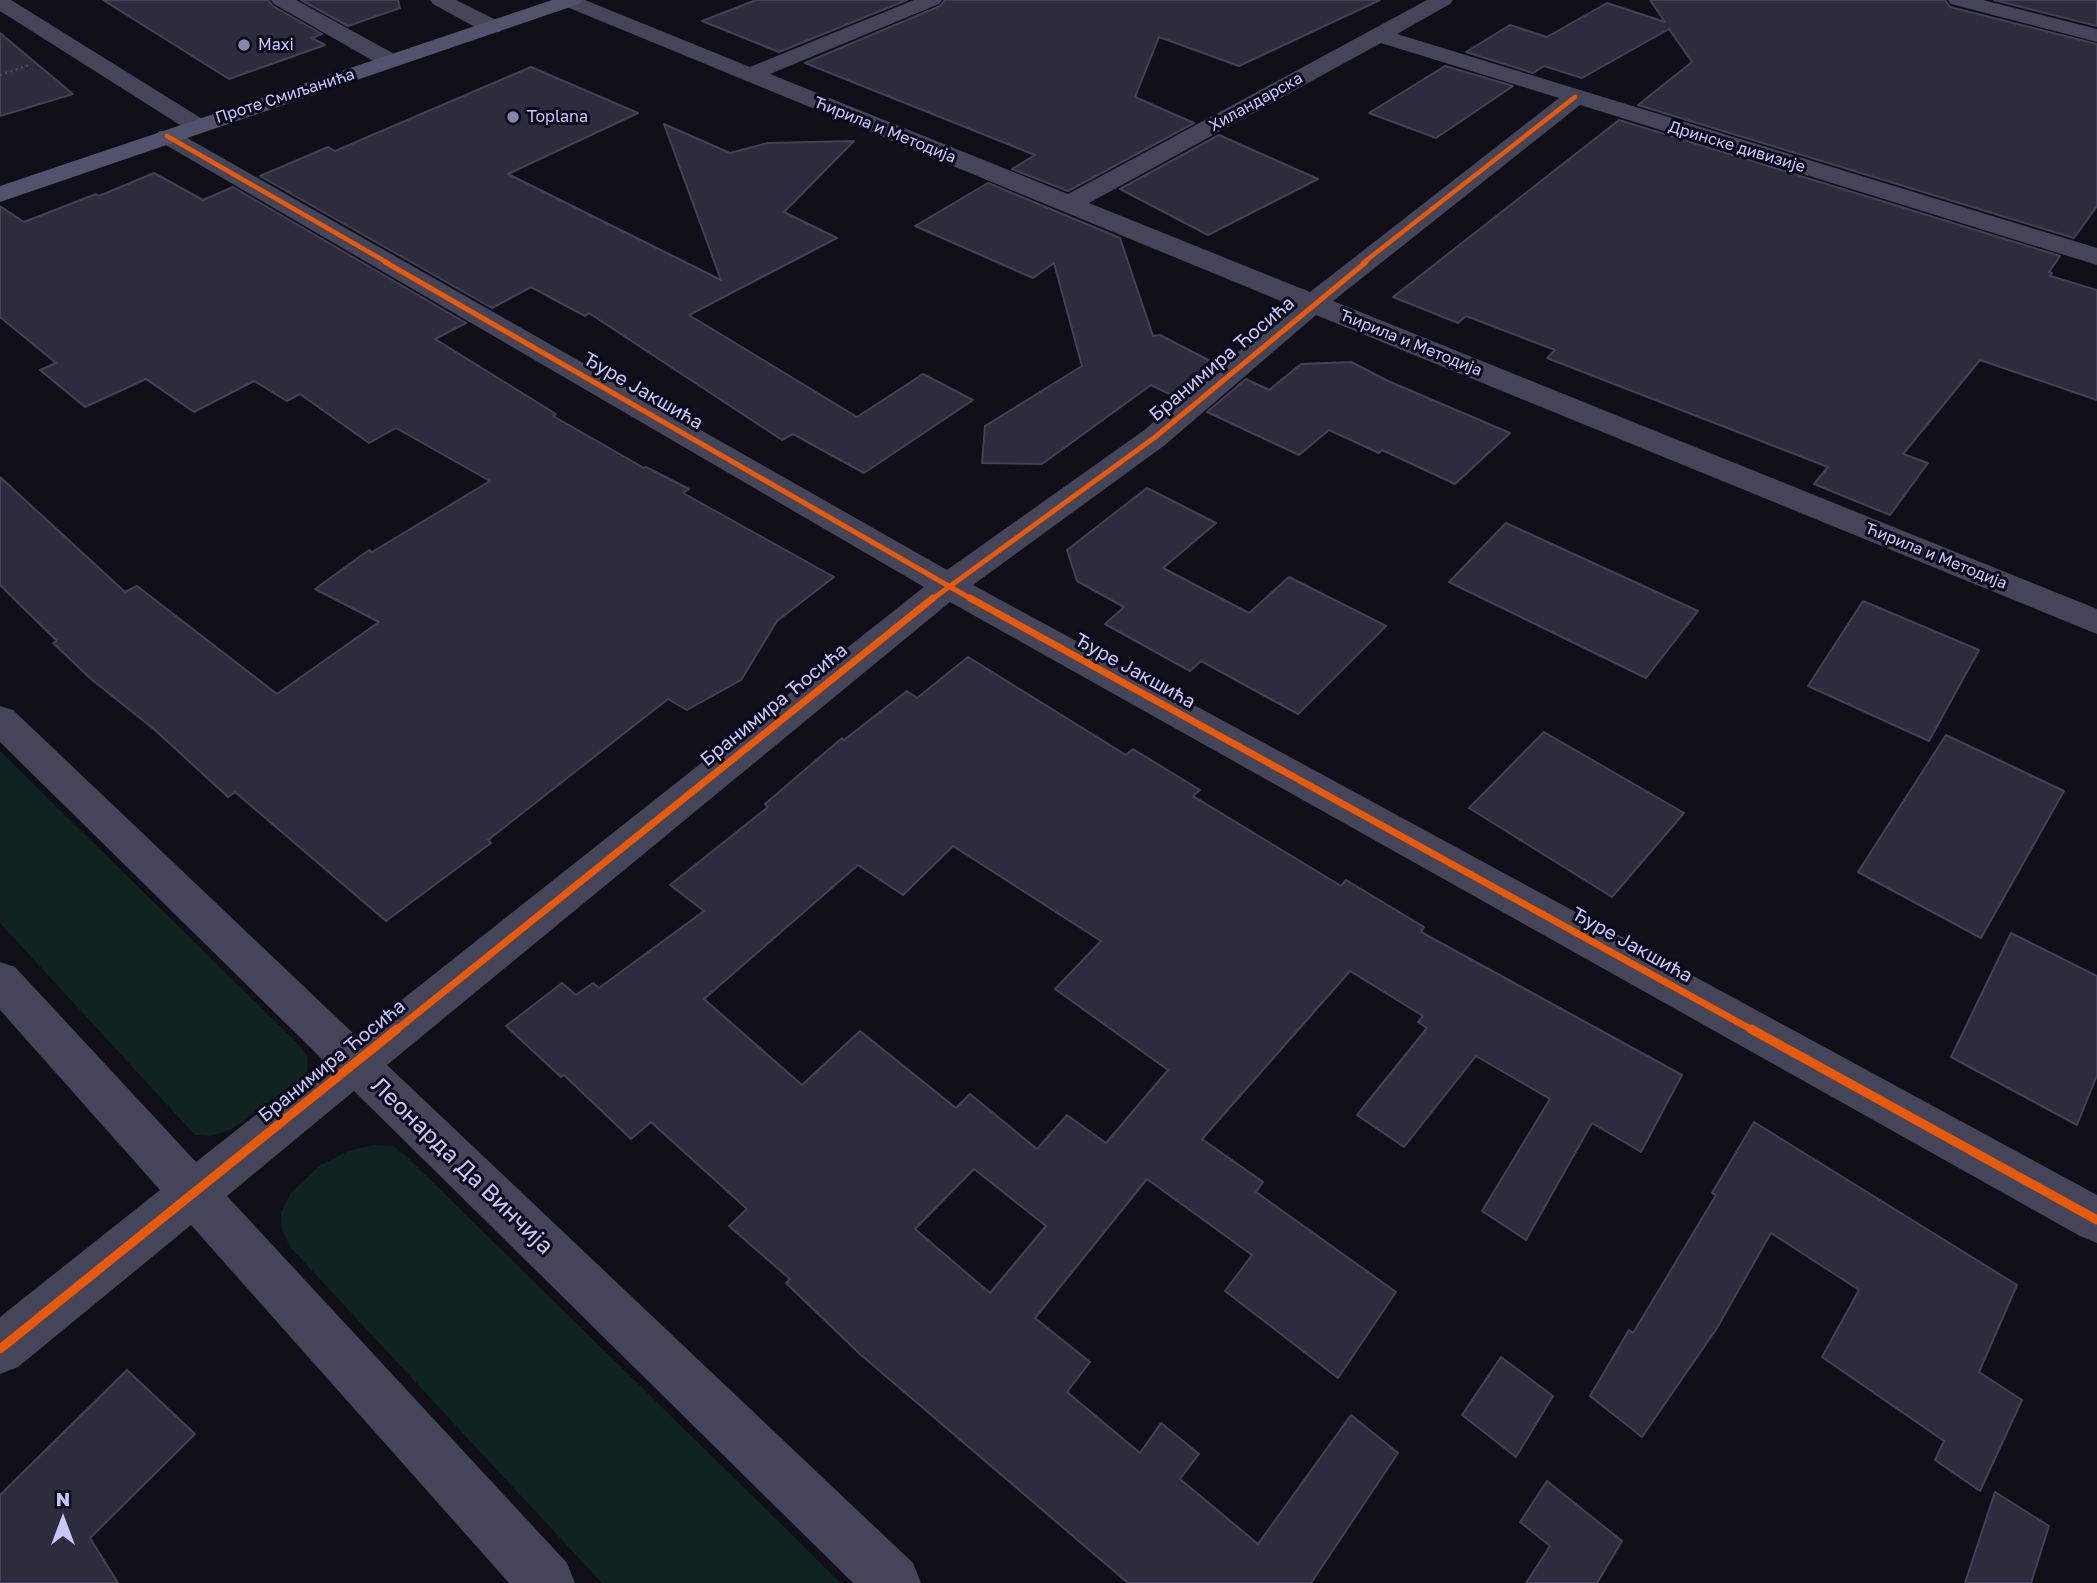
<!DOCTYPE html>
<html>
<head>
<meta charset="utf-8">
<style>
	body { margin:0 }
	#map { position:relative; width:2097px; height:1583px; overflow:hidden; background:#100f18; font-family:"Golos Text",sans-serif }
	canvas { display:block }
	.north { position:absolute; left:28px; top:1485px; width:70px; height:70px; -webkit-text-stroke:5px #0c0b1c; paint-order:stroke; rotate:0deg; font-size:19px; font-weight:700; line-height:28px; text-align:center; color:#c7c7fe }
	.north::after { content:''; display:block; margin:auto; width:24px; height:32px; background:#c7c7fe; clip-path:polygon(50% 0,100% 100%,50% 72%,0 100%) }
</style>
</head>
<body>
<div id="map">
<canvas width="2097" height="1583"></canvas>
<div class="north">N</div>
</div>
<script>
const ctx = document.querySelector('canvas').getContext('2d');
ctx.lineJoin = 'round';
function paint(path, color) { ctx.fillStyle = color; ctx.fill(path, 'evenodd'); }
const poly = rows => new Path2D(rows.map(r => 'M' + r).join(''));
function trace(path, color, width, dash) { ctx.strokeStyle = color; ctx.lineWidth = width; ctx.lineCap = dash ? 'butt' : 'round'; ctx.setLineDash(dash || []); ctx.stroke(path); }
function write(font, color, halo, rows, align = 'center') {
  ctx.font = font + ' "Golos Text",sans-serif'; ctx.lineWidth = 6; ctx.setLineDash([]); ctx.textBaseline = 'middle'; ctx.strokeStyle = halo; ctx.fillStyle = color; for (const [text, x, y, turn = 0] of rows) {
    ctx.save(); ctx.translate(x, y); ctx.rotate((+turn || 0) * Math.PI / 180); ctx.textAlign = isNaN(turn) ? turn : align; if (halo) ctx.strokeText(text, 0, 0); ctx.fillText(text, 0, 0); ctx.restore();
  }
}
paint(poly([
	[0,751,297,1043,307,1056,307,1071,301,1078,229,1131,210,1136,195,1135,0,923],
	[374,1145,393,1146,404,1154,841,1583,602,1583,291,1248,282,1230,281,1212,291,1193,319,1166,348,1151]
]), '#0f2321');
const building = poly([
	[103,0,268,0,273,6,322,34,312,38,325,45,229,79,103,0],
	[301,0,398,0,400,8,348,26,301,0],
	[756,0,907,0,779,52,702,21,756,0],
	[945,0,1380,0,1239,66,1159,37,1135,97,1194,123,1068,191,1012,169,1035,155,805,63,940,6,945,0],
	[1650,0,1945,0,1950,7,2097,44,2097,206,2074,238,1638,105,1692,62,1669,29,1582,78,1544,66,1533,73,1466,52,1510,25,1547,37,1607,3,1665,22,1650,0],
	[1994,0,2097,0,2097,26,1994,0],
	[0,33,73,94,0,116,0,33],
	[1445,66,1513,86,1436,138,1369,113,1445,66],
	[531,67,638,113,508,174,721,280,664,124,730,153,768,143,854,141,784,212,837,238,689,315,857,417,923,374,973,400,864,473,793,434,782,440,589,313,585,316,531,287,492,308,260,176,328,147,335,151,531,67],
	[1619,120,2060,256,2049,272,2052,273,2050,276,2097,290,2097,400,1980,360,1903,454,1928,463,1890,515,1814,484,1828,467,1547,358,1555,350,1466,316,1458,323,1393,297,1619,120],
	[1219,135,1318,179,1208,235,1120,189,1219,135],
	[154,173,203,200,233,187,466,323,435,339,556,414,553,416,644,468,646,467,689,489,683,493,834,577,777,621,741,680,687,710,668,699,488,840,491,843,386,921,235,792,228,797,155,730,91,679,53,643,57,641,0,585,0,477,125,592,137,586,277,694,379,622,315,589,369,550,372,552,490,481,396,428,369,443,300,394,287,401,254,381,194,412,146,379,85,407,40,370,56,363,0,317,0,206,24,222,96,194,99,196,154,173],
	[988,183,1120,238,1153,336,1160,335,1218,365,1178,398,1151,385,1042,464,982,463,985,426,1082,366,1054,263,1033,278,915,226,988,183],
	[1351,362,1388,381,1510,433,1455,484,1382,450,1379,453,1329,430,1299,455,1207,412,1246,379,1269,390,1301,364,1351,362],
	[1147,488,1216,523,1163,568,1249,613,1289,577,1386,626,1298,714,1201,661,1190,671,1105,624,1124,607,1077,581,1067,550,1147,488],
	[1506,523,1698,611,1646,678,1449,582,1506,523],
	[1863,601,1979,650,1929,741,1808,686,1863,601],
	[968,657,1126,755,1133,749,1200,790,1193,796,1341,886,1346,880,1424,927,1421,932,1682,1075,1641,1152,1592,1123,1526,1240,1482,1211,1550,1099,1476,1056,1404,1147,1357,1115,1427,1028,1418,1022,1423,1016,1350,971,1202,1139,1263,1182,1256,1192,1396,1292,1338,1378,1225,1291,1252,1255,1147,1179,1035,1318,1090,1362,1067,1392,1140,1453,1161,1423,1199,1454,1180,1479,1258,1544,1351,1415,1398,1453,1311,1583,1128,1583,861,1355,786,1283,790,1279,729,1226,747,1209,651,1122,631,1139,564,1075,561,1077,506,1026,562,983,576,995,593,983,599,988,704,911,670,885,768,807,765,804,842,738,844,740,907,691,917,698,968,657],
	[953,846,1101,941,1055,989,1168,1070,1106,1143,1067,1115,1037,1149,970,1094,956,1108,860,1031,802,1085,704,999,858,865,903,895,953,846],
	[974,1169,1046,1226,990,1293,915,1229,974,1169],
	[1544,732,1684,813,1612,897,1469,808,1544,732],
	[1946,735,2064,791,1981,938,1858,872,1946,735],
	[2011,933,2097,976,2097,1075,2077,1125,1951,1057,2011,933],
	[1754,1122,2017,1285,1979,1372,2022,1400,1980,1491,1935,1460,1944,1441,1822,1357,1859,1290,1771,1233,1717,1328,1642,1437,1590,1396,1629,1330,1633,1333,1716,1195,1712,1193,1754,1122],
	[1501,1357,1553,1396,1516,1457,1462,1415,1501,1357],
	[127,1370,195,1434,90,1538,118,1583,0,1583,0,1495,127,1370],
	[1547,1481,1622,1541,1597,1583,1526,1583,1550,1546,1520,1522,1547,1481],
	[1995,1492,2049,1526,2031,1583,1965,1583,1995,1492]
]);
paint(building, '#2d2c3c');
trace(building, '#424157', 2);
trace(poly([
	[0,75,29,65]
]), '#45555f', 2.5, [2, 3.5]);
paint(poly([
	[0,0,11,0,204,120,208,125,204,130,196,132,188,130,0,11,0,0],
	[271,0,296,0,398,56,401,61,398,66,382,66,274,4,271,0],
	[430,0,456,0,500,22,503,27,500,32,484,32,433,4,430,0],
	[559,0,585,0,750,67,914,0,942,0,939,4,770,74,1068,194,1427,0,1453,0,1450,4,1397,34,2097,248,2097,265,1580,105,1333,301,2097,609,2097,634,1316,315,1165,445,973,585,2097,1195,2097,1243,2080,1236,950,602,387,1065,913,1563,921,1583,853,1583,354,1091,227,1196,567,1563,575,1583,509,1583,191,1225,18,1367,0,1374,0,1317,160,1190,0,1010,0,962,15,967,196,1162,324,1061,0,742,0,706,13,710,356,1036,924,587,159,141,155,136,159,131,175,131,947,570,1143,431,1293,306,562,5,559,0],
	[1381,43,1559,98,1310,292,1089,203,1381,43],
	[1948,0,1983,0,2097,29,2097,42,1951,4,1948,0]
]), '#444559');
paint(poly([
	[552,0,582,0,579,4,0,202,0,186,552,0]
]), '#51526c');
trace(poly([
	[167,136,388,263],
	[1363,263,1575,97]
]), '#e8590c', 4.5);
trace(poly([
	[385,262,973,600],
	[931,600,1154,438,1366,262]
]), '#e8590c', 5);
trace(poly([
	[970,598,1754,1031],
	[395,1031,933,598]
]), '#e8590c', 7);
trace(poly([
	[1751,1029,2097,1220],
	[0,1349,397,1029]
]), '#e8590c', 9);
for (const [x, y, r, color] of [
	[244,45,7,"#8787ae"],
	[513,117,7,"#8787ae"]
]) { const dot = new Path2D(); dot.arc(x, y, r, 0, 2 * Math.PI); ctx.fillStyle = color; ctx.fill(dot); trace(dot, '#0c0b1c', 2.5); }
write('16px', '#c7c7fe', '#0c0b1c', [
	["Maxi",258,45],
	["Toplana",527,117]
], 'left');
write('16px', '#c7c7fe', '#0c0b1c', [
	["Проте Смиљанића",285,96,-18],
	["Хиландарска",1256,102,-29],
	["Ћирила и Методија",885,130,22],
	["Дринске дивизије",1737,147,17],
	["Ћирила и Методија",1411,343,22],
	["Ћирила и Методија",1936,556,22]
]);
write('19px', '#c7c7fe', '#0c0b1c', [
	["Бранимира Ћосића",1222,359,-40],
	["Ђуре Јакшића",643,391,30],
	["Ђуре Јакшића",1135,671,29],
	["Бранимира Ћосића",774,705,-39],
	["Ђуре Јакшића",1632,945,29],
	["Бранимира Ћосића",332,1061,-39]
]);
write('23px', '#c7c7fe', '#0c0b1c', [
	["Леонарда Да Винчија",462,1166,44]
]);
</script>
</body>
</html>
